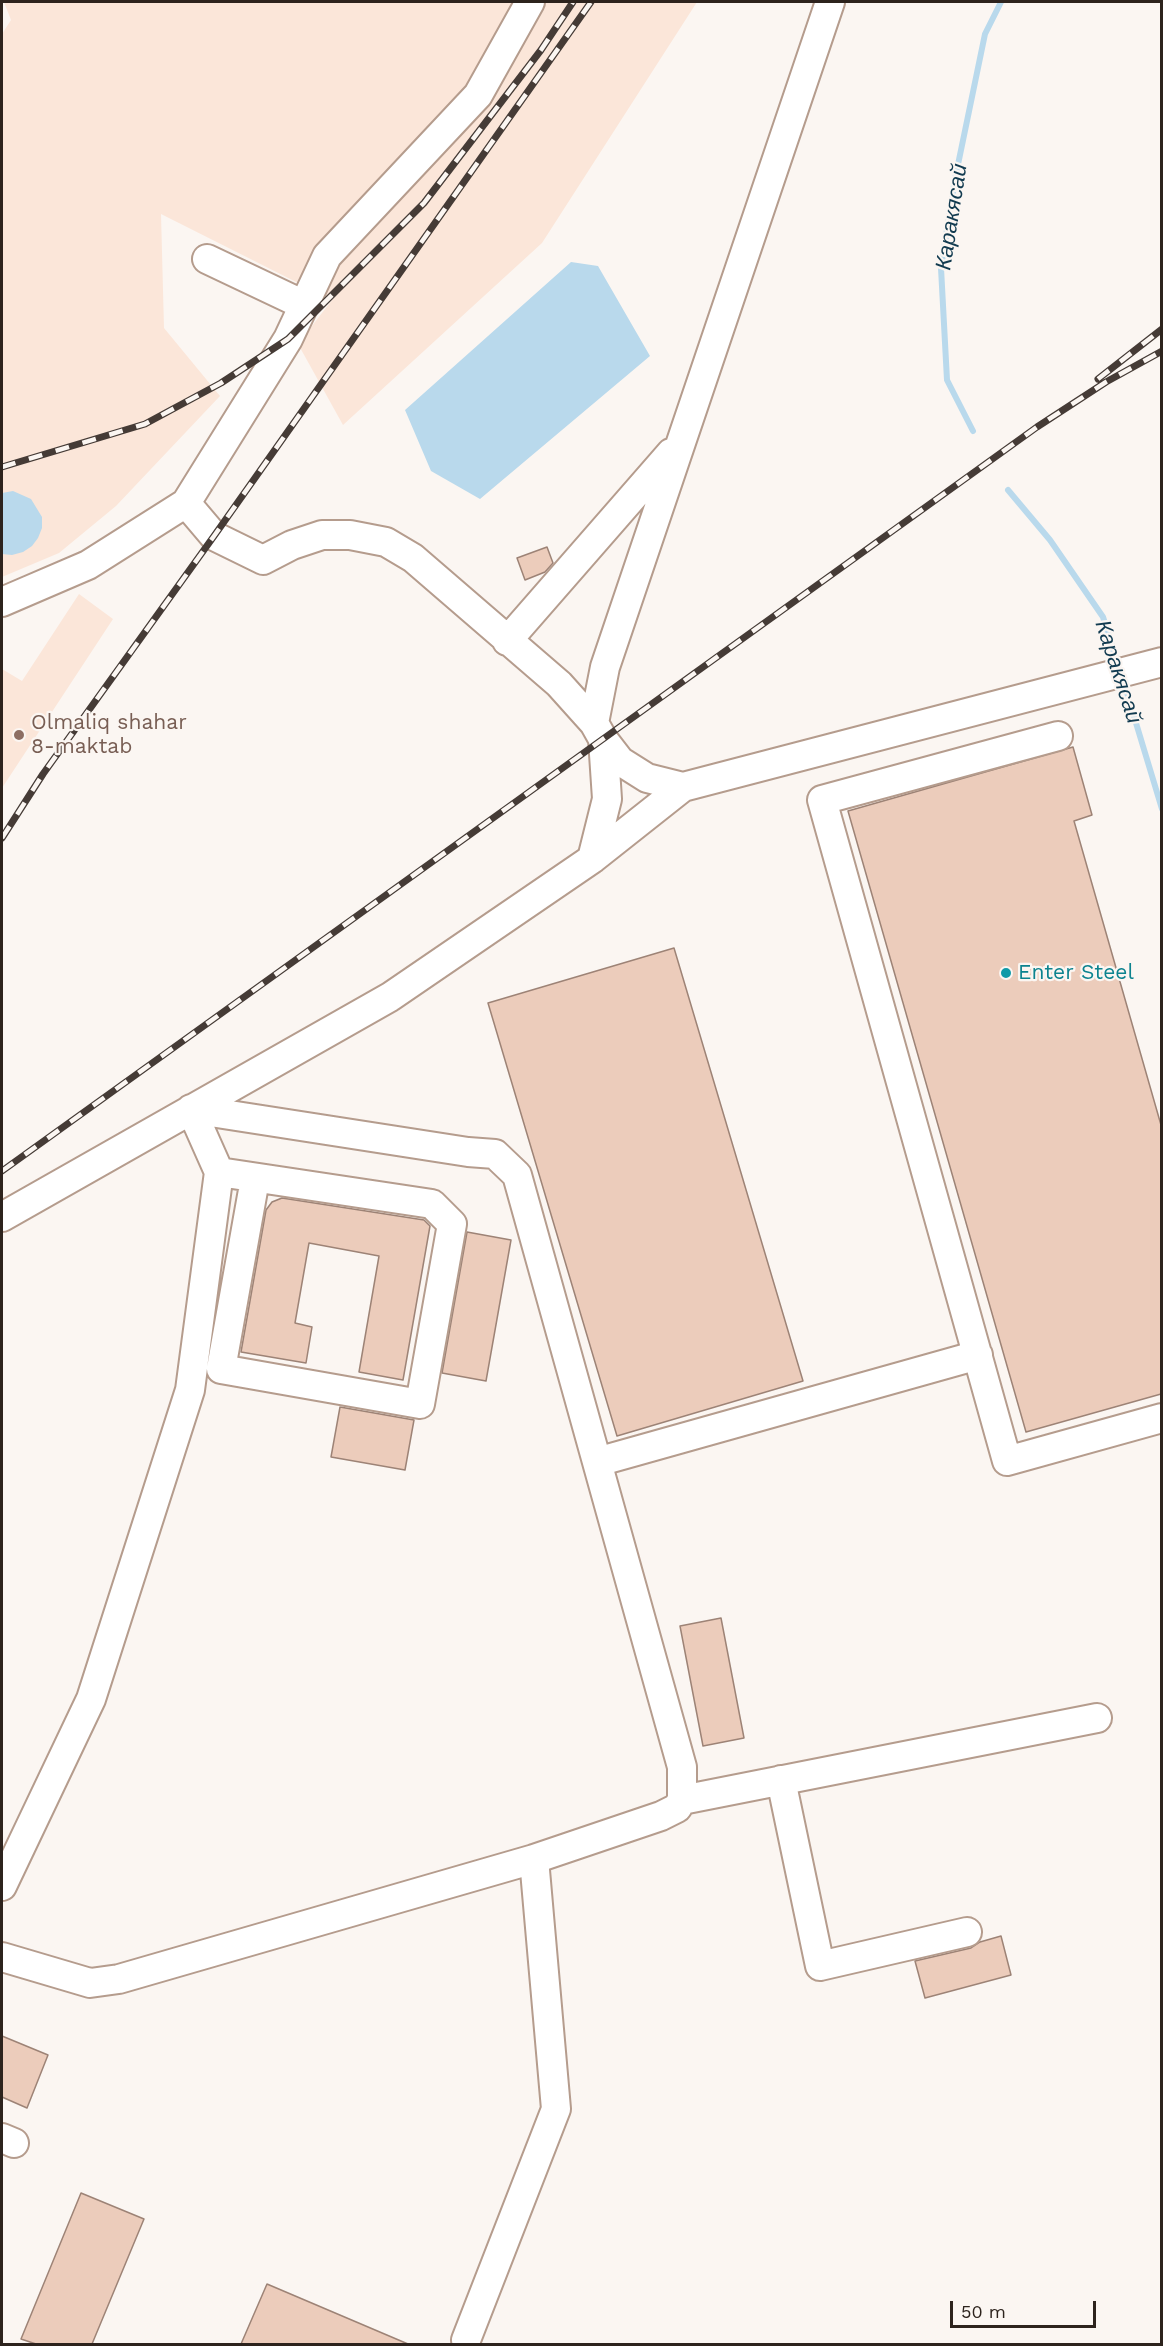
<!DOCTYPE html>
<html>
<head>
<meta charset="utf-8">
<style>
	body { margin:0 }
	#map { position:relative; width:1163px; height:2346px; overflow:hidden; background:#fbf6f2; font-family:"Work Sans",sans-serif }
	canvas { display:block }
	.frame { position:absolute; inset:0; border:3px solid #2d231d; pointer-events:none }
	.scale { position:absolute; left:950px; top:2301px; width:146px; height:27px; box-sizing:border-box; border:3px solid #2d231d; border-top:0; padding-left:8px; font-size:18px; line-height:21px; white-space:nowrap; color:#2d231d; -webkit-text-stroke:4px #fbf6f2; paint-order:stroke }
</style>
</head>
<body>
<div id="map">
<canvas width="1163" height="2346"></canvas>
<div class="frame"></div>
<div class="scale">50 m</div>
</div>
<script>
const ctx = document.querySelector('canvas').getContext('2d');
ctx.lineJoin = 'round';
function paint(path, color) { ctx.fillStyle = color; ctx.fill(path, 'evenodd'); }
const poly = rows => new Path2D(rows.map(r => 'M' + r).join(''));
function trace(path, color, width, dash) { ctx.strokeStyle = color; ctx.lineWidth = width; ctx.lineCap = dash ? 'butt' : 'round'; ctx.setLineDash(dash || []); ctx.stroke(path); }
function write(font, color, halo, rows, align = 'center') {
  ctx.font = font + ' "Work Sans",sans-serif'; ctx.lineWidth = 4.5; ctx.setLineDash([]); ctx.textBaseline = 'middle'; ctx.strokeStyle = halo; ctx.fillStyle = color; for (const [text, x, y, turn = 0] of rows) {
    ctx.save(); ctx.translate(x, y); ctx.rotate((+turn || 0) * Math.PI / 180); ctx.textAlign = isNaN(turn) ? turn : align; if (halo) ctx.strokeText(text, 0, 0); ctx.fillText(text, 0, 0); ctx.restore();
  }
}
paint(poly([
	[4,2,697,2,542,243,343,425,298,344,332,300,161,214,164,328,220,396,116,506,59,553,2,577,2,34,11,20],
	[79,594,113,619,2,788,2,669,22,681]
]), '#fbe6d9');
paint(poly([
	[571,262,598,266,650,356,480,499,431,471,405,410],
	[13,491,31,499,42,517,42,528,38,538,32,546,23,552,12,555,2,554,2,493]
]), '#b9d9ec');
trace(poly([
	[973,431,947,380,941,268,955,179,985,34,1001,2],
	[1008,490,1050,540,1103,617,1118,665],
	[1123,680,1162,809]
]), '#b9d9ec', 6);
const building = poly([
	[547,547,553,563,545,572,525,580,517,558,547,547],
	[1073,747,1092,815,1074,821,1161,1125,1161,1394,1026,1432,848,811,1073,747],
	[674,948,803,1381,617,1436,488,1003,674,948],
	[282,1198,424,1220,430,1226,403,1380,359,1372,379,1256,309,1243,295,1323,312,1327,306,1363,241,1352,266,1210,272,1202,282,1198],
	[467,1232,511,1240,486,1381,442,1373,467,1232],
	[340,1407,414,1420,405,1470,331,1457,340,1407],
	[721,1618,744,1738,703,1746,680,1626,721,1618],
	[1001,1936,1011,1975,925,1998,915,1961,971,1948,980,1942,1001,1936],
	[2,2036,48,2055,27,2108,2,2097,2,2036],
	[81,2193,144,2219,92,2344,36,2344,21,2339,81,2193],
	[267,2284,408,2344,241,2344,267,2284]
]);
paint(building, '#ecccbb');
trace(building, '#9d8376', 1.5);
const minor = poly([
	[207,259,304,305],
	[186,503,214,536,263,560,292,545,322,535,350,535,386,542,413,558,559,684,594,723,603,739,607,799,592,859],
	[2,602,88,565,186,503,288,339,327,256,478,95,530,2],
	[507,641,671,453],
	[594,723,605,667,830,2],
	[1058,736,822,800,1007,1461,1162,1418],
	[603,739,620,761,647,778,683,787],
	[219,1172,432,1204,452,1224,420,1404,221,1369,255,1179],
	[2,1217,390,997,592,859,683,787,1162,662],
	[597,1462,978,1355],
	[781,1780,820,1966,967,1932],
	[682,1800,1097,1718],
	[2,1886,91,1699,190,1390,219,1172,191,1109],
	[2,1957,90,1983,119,1979,534,1859,661,1816,677,1808,682,1800,682,1767,517,1175,495,1154,468,1152,191,1109],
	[2,2138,14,2143],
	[466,2340,556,2109,534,1859]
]);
trace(minor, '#b59c8d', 32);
trace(minor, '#fff', 28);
const rail = poly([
	[1098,379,1162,329],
	[2,467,145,424,221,383,288,339,424,203,541,50,573,2],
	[2,838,43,774,214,536,591,2],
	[2,1171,1037,427,1106,382,1162,351]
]);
trace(rail, '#453b36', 7);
trace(rail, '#fbf6f2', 4.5, [14]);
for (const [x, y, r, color] of [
	[19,735,6,"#8d6e63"],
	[1006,973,6,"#0f9aa8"]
]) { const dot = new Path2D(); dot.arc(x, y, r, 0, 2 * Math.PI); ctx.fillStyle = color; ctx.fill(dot); trace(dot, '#fbf6f2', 2); }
write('21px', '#785e54', '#fbf6f2', [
	["Olmaliq shahar",31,723],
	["8-maktab",31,747]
], 'left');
write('21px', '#0d838f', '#fbf6f2', [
	["Enter Steel",1018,973]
], 'left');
write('italic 22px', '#123b50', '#fbf6f2', [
	["Каракясай",952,217,-81],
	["Каракясай",1118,672,72]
]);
</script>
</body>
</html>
